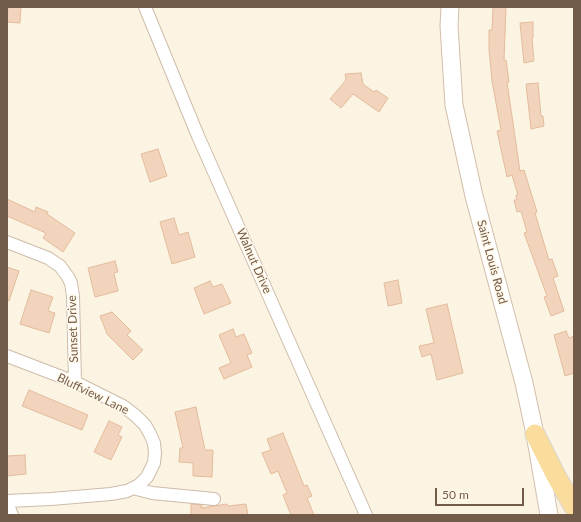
<!DOCTYPE html>
<html>
<head>
<meta charset="utf-8">
<style>
	body { margin:0 }
	#map { position:relative; width:581px; height:522px; overflow:hidden; background:#fcf4e3; font-family:Lato,sans-serif }
	canvas { display:block }
	.frame { position:absolute; inset:0; border:8px solid #735b4a; pointer-events:none }
	.scale { position:absolute; left:435px; top:488px; width:89px; height:18px; box-sizing:border-box; border:2px solid #735b4a; border-top:0; padding-left:5px; font-size:12px; line-height:14px; white-space:nowrap; color:#735b4a; -webkit-text-stroke:3px #fff8e9; paint-order:stroke }
</style>
</head>
<body>
<div id="map">
<canvas width="581" height="522"></canvas>
<div class="frame"></div>
<div class="scale">50 m</div>
</div>
<script>
const ctx = document.querySelector('canvas').getContext('2d');
ctx.lineJoin = 'round';
function paint(path, color) { ctx.fillStyle = color; ctx.fill(path, 'evenodd'); }
const poly = rows => new Path2D(rows.map(r => 'M' + r).join(''));
function trace(path, color, width, dash) { ctx.strokeStyle = color; ctx.lineWidth = width; ctx.lineCap = dash ? 'butt' : 'round'; ctx.setLineDash(dash || []); ctx.stroke(path); }
function write(font, color, halo, rows, align = 'center') {
  ctx.font = font + ' Lato,sans-serif'; ctx.lineWidth = 3; ctx.setLineDash([]); ctx.textBaseline = 'middle'; ctx.strokeStyle = halo; ctx.fillStyle = color; for (const [text, x, y, turn = 0] of rows) {
    ctx.save(); ctx.translate(x, y); ctx.rotate((+turn || 0) * Math.PI / 180); ctx.textAlign = isNaN(turn) ? turn : align; if (halo) ctx.strokeText(text, 0, 0); ctx.fillText(text, 0, 0); ctx.restore();
  }
}
const building = poly([
	[8,7,21,7,20,23,7,22,8,7],
	[493,7,506,7,504,61,506,60,509,82,507,82,520,171,524,170,537,212,535,213,549,260,552,259,558,276,553,278,564,311,551,316,544,297,547,296,524,233,527,232,521,211,517,212,514,200,517,200,516,195,518,195,512,175,507,177,497,131,501,130,492,81,489,50,489,30,492,30,493,7],
	[533,22,533,38,532,38,534,61,524,63,520,23,533,22],
	[361,73,363,84,374,92,376,90,388,98,379,112,353,94,341,108,330,99,346,80,345,74,361,73],
	[538,83,541,116,543,116,544,126,531,129,526,84,538,83],
	[158,149,167,176,150,182,141,154,158,149],
	[7,199,35,212,36,207,48,212,47,214,75,233,63,252,43,238,46,233,7,216,7,199],
	[174,218,179,235,188,232,195,257,172,264,160,222,174,218],
	[115,261,118,272,114,273,118,291,95,297,88,268,115,261],
	[7,267,19,271,9,301,7,301,7,267],
	[398,280,402,303,388,306,384,283,398,280],
	[210,281,213,287,222,284,231,303,204,314,194,288,210,281],
	[31,290,53,297,48,311,55,313,49,333,20,324,31,290],
	[447,304,463,373,437,380,431,354,422,357,419,346,434,343,426,309,447,304],
	[112,312,131,331,127,335,143,350,133,360,107,334,100,316,112,312],
	[233,329,236,337,244,334,252,353,247,355,252,367,224,379,219,368,231,363,219,335,233,329],
	[566,331,569,338,574,336,574,373,565,376,554,335,566,331],
	[29,390,88,415,82,430,22,406,29,390],
	[196,407,205,450,213,450,212,477,193,476,193,463,179,462,180,448,183,448,175,412,196,407],
	[109,421,122,427,118,435,122,437,111,460,94,452,109,421],
	[283,433,304,486,307,485,312,496,307,498,314,515,291,515,283,495,287,493,278,471,271,474,262,453,271,450,267,439,283,433],
	[25,455,26,474,7,476,7,456,25,455],
	[191,504,202,505,201,508,227,504,228,506,246,504,248,515,191,515,191,504]
]);
paint(building, '#f1d4bb');
trace(building, '#e3bb9c', 1);
const street = poly([
	[145,7,198,136,366,515],
	[7,242,48,258,60,266,68,277,71,283,73,296,75,382],
	[7,356,75,382,123,406,136,416,145,425,150,434,154,443,155,453,154,463,147,477,139,485,127,491,111,494,51,499,7,501],
	[133,488,152,493,214,499],
	[7,503,12,515]
]);
const secondary = poly([
	[450,7,449,26,454,105,474,196,524,383,535,434,549,515]
]);
const primary = poly([
	[535,434,556,476,574,507]
]);
trace(street, '#cdbcaa', 14);
trace(secondary, '#d2beaa', 19);
trace(primary, '#dbd4d0', 21);
trace(street, '#fff', 12);
trace(secondary, '#fff', 17);
trace(primary, '#fadd9c', 19);
write('12px', '#735b4a', '#fff8e9', [
	["Walnut Drive",254,261,66],
	["Saint Louis Road",492,262,75],
	["Sunset Drive",73,329,-92],
	["Bluffview Lane",93,394,26]
]);
</script>
</body>
</html>
